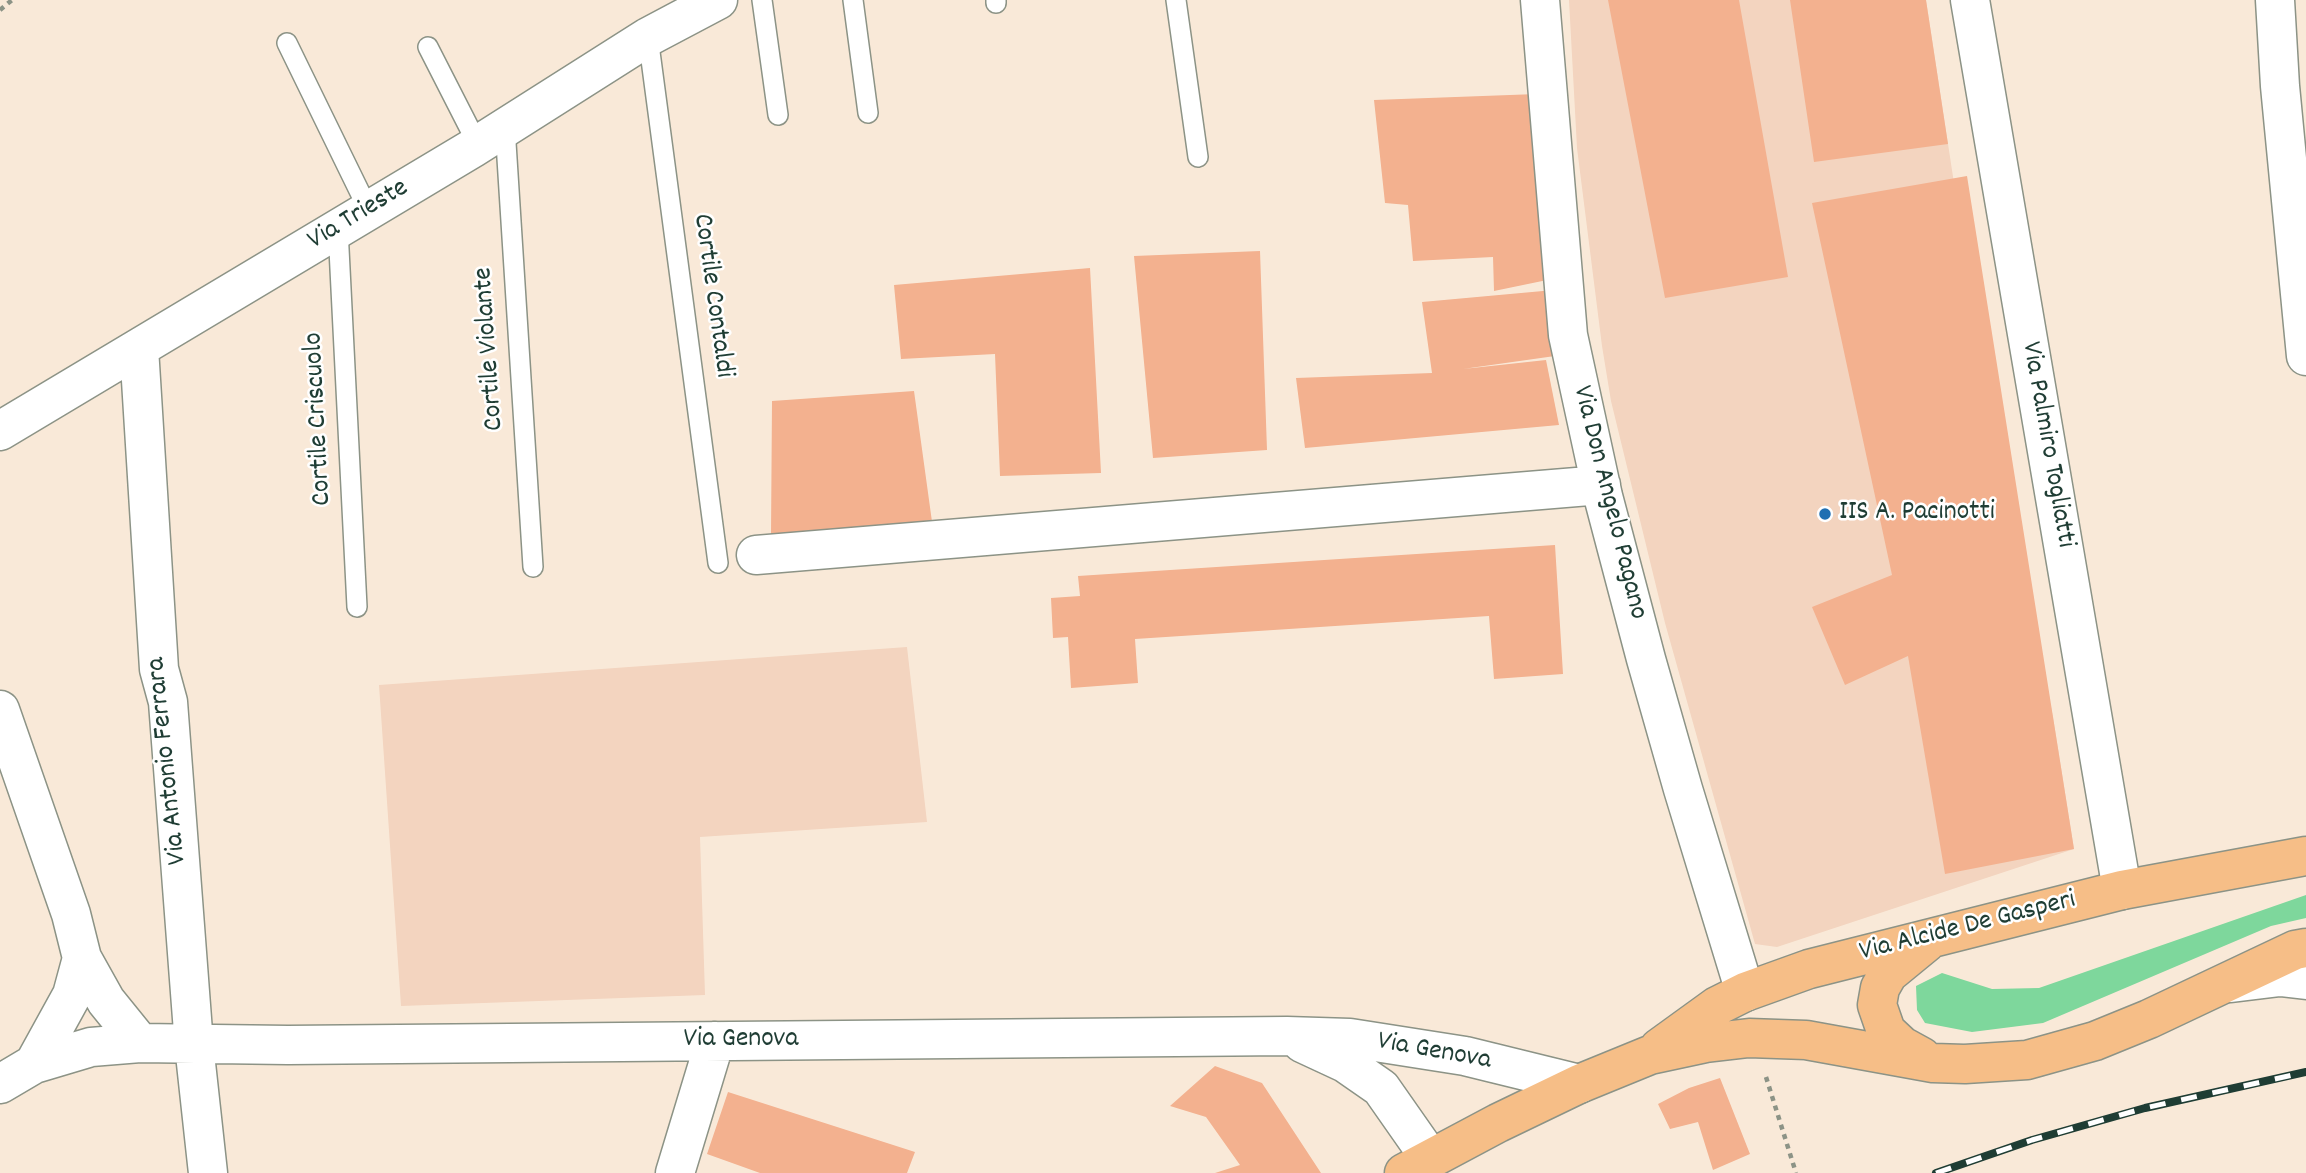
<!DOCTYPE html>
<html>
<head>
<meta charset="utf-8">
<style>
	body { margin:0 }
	canvas { display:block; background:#f9e9d8 }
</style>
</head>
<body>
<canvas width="2306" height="1173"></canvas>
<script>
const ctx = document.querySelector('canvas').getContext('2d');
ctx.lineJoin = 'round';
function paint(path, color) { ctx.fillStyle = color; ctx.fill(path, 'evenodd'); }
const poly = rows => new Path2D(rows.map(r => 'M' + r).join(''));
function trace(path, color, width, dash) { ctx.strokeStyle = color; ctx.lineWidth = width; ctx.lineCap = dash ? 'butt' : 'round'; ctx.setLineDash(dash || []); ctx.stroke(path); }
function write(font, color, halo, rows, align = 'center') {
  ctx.font = font + ' Dekko,sans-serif'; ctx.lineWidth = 5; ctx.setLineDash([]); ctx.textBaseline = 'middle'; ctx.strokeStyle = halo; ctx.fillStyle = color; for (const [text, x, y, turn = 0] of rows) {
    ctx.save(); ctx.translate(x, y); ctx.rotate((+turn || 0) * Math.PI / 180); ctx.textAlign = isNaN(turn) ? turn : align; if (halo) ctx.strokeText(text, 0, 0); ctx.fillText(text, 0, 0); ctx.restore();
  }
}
paint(poly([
	[1569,0,1926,0,1987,399,2053,717,2074,849,1777,947,1755,944,1665,623,1611,401,1602,346,1577,148],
	[907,647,927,822,700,837,705,995,401,1006,379,685]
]), '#f3d4bf');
paint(poly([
	[2306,895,2306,918,2271,926,2043,1023,1972,1032,1925,1023,1917,1010,1916,986,1942,973,1992,989,2039,988]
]), '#7ed79c');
paint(poly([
	[1608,0,1739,0,1788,277,1665,298],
	[1790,0,1926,0,1948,144,1814,162],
	[1537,94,1552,279,1494,291,1493,257,1413,261,1408,205,1385,203,1374,100],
	[1967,176,2074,849,1945,874,1908,656,1845,685,1812,607,1892,575,1812,203],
	[1260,251,1267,450,1153,458,1134,256],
	[1090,268,1101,473,1000,476,995,354,901,359,894,285],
	[1554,290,1562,355,1463,369,1546,360,1559,425,1305,448,1296,378,1432,373,1422,302],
	[914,391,933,529,771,535,772,401],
	[1555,545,1563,674,1494,679,1489,616,1135,639,1138,683,1071,688,1068,637,1053,638,1051,598,1080,596,1078,576],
	[1215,1066,1262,1083,1321,1173,1215,1173,1240,1165,1206,1117,1170,1106],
	[1720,1078,1750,1154,1713,1170,1698,1122,1670,1129,1658,1104,1689,1088],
	[728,1092,915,1152,907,1173,760,1173,707,1154]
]), '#f3b18f');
const service = poly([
	[762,0,778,115],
	[853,0,868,113],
	[996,0,996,3],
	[1176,0,1198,157],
	[648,37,718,563],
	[287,43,369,211],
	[428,47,478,145],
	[505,127,533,567],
	[338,229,357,607]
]);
const minor = poly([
	[1540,0,1568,335,1603,496,1646,659,1683,789,1745,992],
	[1970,0,2122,890],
	[2275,0,2280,86,2306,356],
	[139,348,159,669,168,702,194,1045,208,1173],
	[0,431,473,148,648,37,718,0],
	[756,555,1601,485],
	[0,710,71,914,82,958,106,1001,140,1043],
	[1302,1043,1345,1063,1381,1088,1430,1158],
	[34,1064,72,995,82,958],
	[0,1084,34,1064,91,1047,140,1043,288,1045,1287,1036,1350,1038,1465,1056,1579,1084],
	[675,1173,715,1041]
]);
const tertiary = poly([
	[2231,983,2280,977,2306,980]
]);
const primary = poly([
	[1659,1048,1717,1006,1745,992,1809,969,2122,890,2306,856],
	[1922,1057,1902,1046,1886,1031,1877,1005,1880,988,1888,974,1927,942],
	[1404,1173,1498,1123,1579,1084,1650,1055,1706,1043,1749,1038,1806,1040,1933,1063,1965,1064,2027,1060,2095,1041,2149,1019,2295,950,2306,948]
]);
trace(service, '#8c9386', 22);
trace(minor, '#8c9386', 41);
trace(tertiary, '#8c9386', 41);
trace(primary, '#8c9386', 41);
trace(poly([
	[0,10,12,0],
	[1766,1077,1796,1173]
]), '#8c9386', 4.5, [5, 5]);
trace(service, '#fff', 19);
trace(minor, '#fff', 38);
trace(tertiary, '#fff', 38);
trace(primary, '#f6be87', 38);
const rail = poly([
	[1936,1173,2032,1140,2145,1108,2306,1072]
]);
trace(rail, '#1f3d34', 8);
trace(rail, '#fff', 5, [16]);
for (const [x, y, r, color] of [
	[1825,514,7,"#1f6fb2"]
]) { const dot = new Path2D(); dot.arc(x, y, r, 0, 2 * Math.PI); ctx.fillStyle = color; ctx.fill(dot); trace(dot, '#fff', 2.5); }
write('28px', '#1f3d34', '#fff', [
	["Via Trieste",359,216,-31],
	["Cortile Contaldi",711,296,82],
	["Cortile Violante",491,349,-94],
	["Cortile Criscuolo",320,419,-93],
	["Via Palmiro Togliatti",2046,445,80],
	["Via Don Angelo Pagano",1608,503,76],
	["Via Antonio Ferrara",169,761,-96],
	["Via Alcide De Gasperi",1968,928,-14],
	["Via Genova",741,1041],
	["Via Genova",1434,1053,10]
]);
write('28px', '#1f3d34', '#fff', [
	["IIS A. Pacinotti",1839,514]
], 'left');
</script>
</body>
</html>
